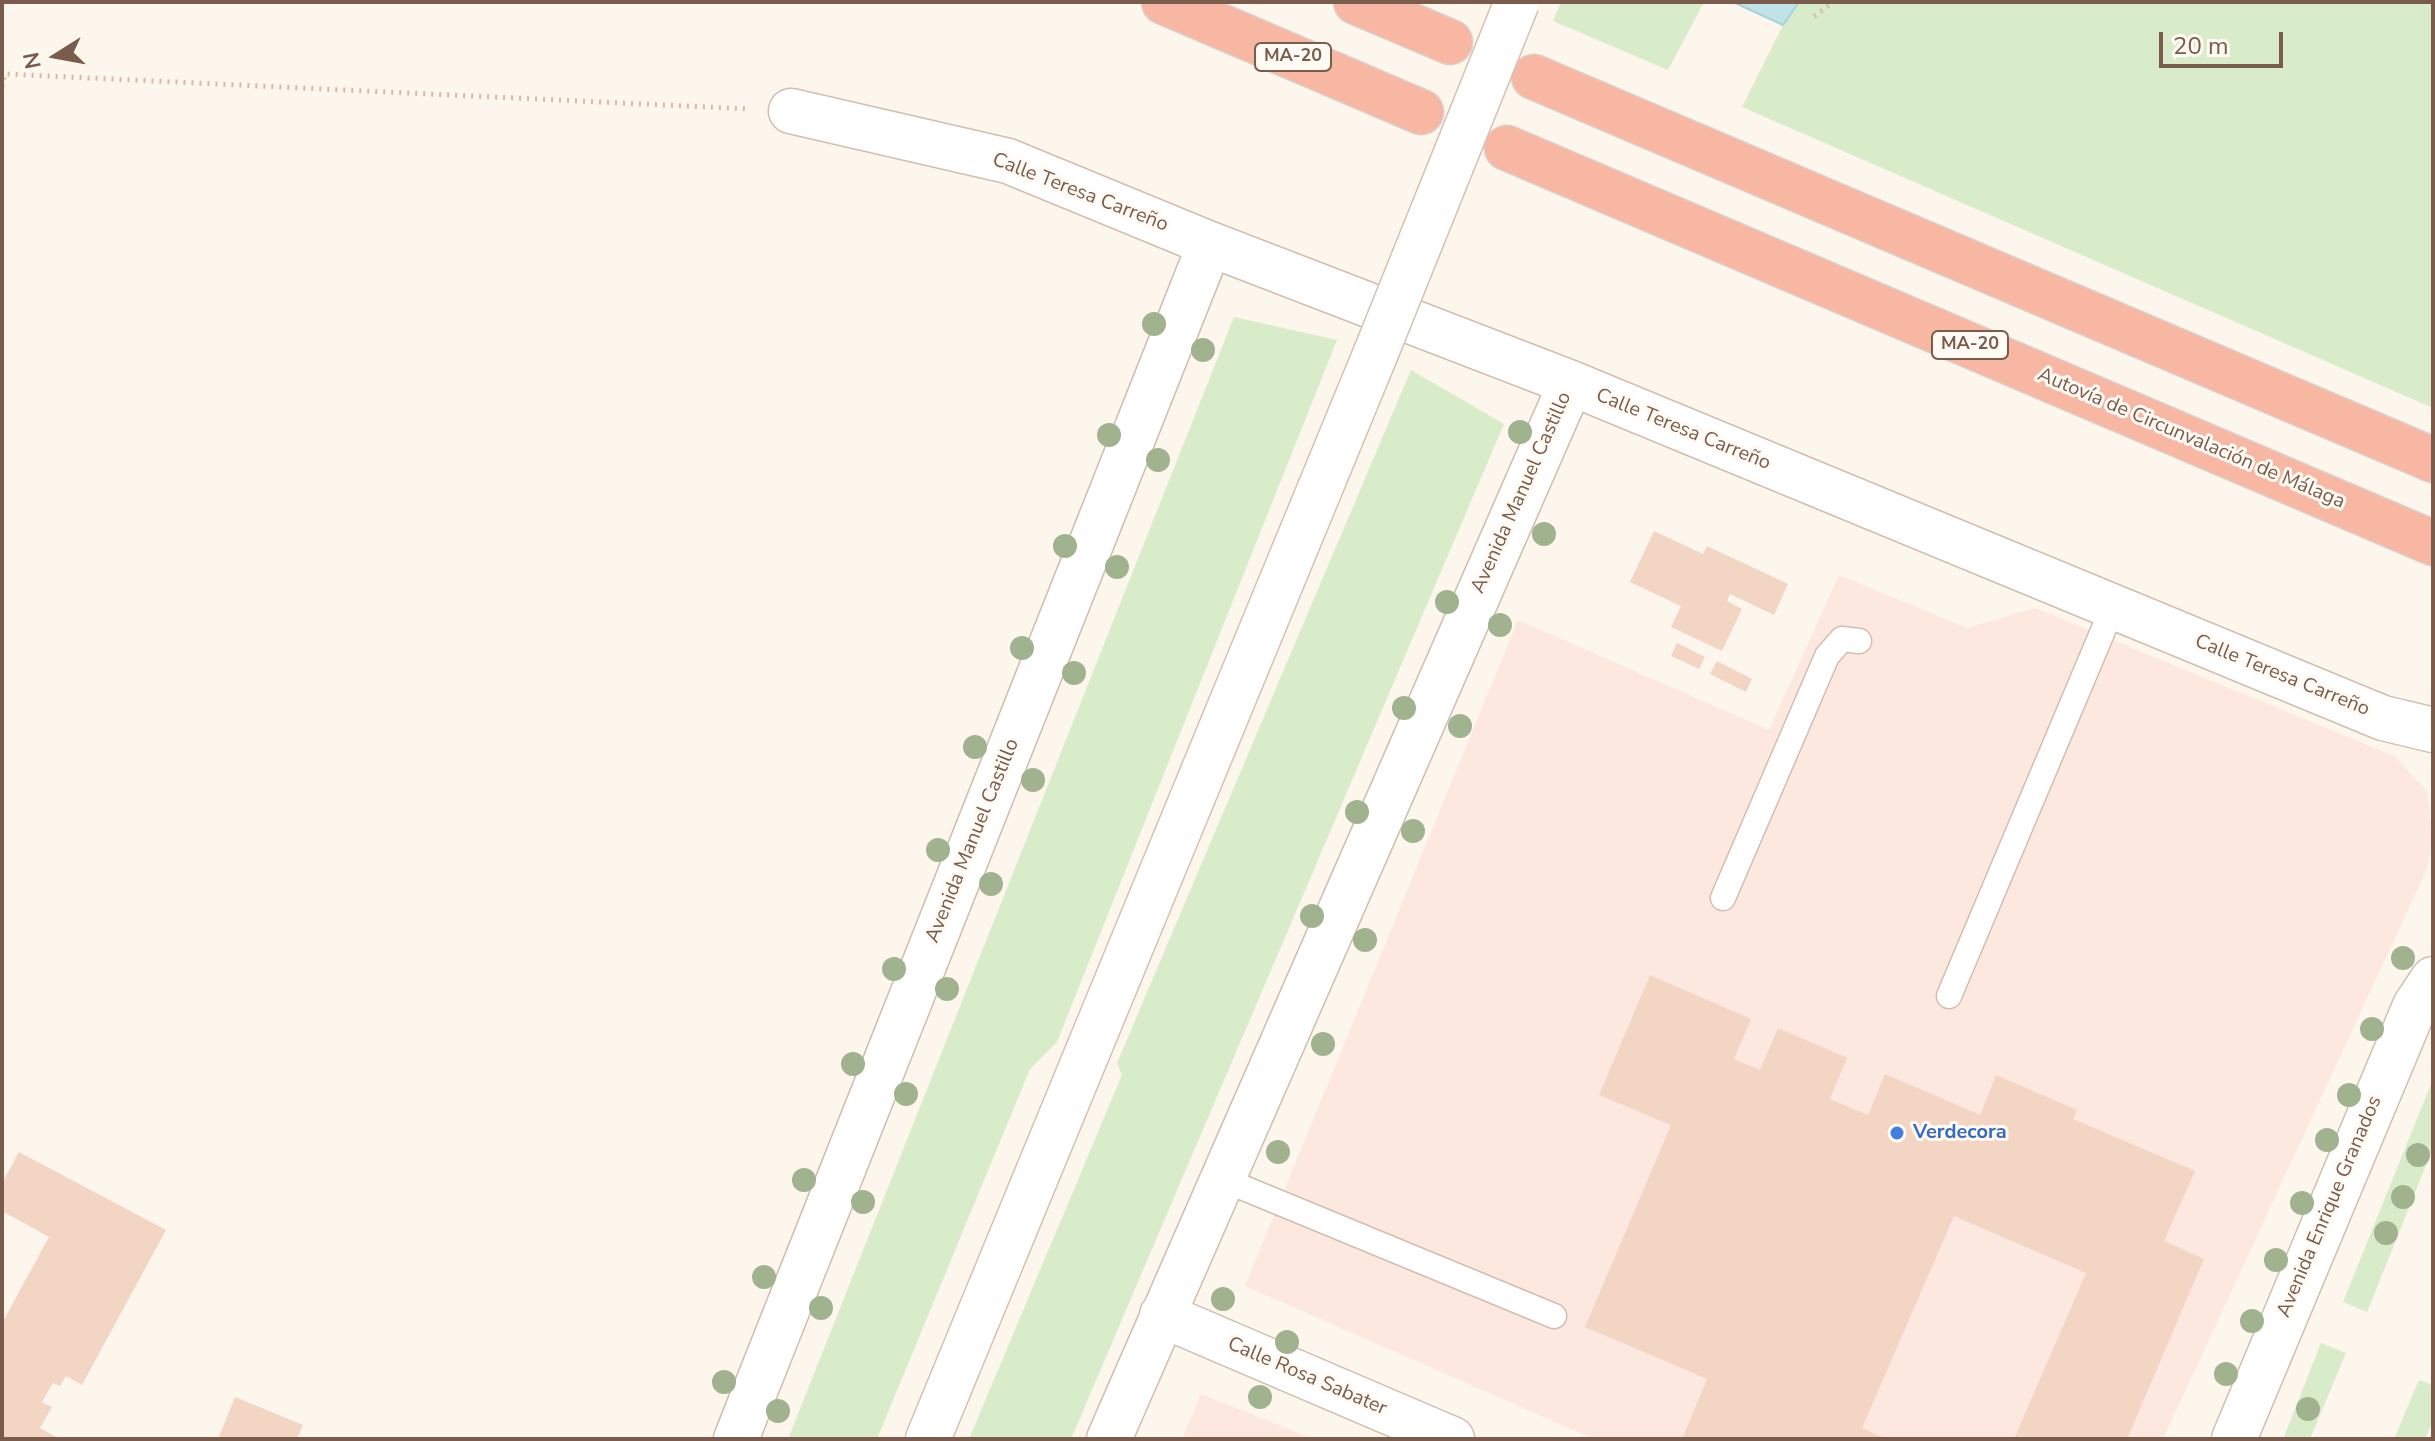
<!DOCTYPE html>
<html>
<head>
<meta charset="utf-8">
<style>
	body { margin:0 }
	#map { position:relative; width:2435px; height:1441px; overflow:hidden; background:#fdf6ec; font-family:"Nunito Sans",sans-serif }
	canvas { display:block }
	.frame { position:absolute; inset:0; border:4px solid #7a5c4d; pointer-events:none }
	.north { position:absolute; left:16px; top:16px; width:80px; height:80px; -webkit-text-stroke:6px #fffaf3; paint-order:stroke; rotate:259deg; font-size:22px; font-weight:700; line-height:32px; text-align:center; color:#7a5c4d }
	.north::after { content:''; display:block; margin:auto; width:28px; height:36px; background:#7a5c4d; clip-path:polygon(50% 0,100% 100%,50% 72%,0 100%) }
	.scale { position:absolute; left:2159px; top:32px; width:124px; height:36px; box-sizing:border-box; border:4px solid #7a5c4d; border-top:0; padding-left:10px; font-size:24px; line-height:28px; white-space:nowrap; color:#7a5c4d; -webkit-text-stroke:6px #fffaf3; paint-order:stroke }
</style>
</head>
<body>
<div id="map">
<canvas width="2435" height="1441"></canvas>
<div class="frame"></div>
<div class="north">N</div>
<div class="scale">20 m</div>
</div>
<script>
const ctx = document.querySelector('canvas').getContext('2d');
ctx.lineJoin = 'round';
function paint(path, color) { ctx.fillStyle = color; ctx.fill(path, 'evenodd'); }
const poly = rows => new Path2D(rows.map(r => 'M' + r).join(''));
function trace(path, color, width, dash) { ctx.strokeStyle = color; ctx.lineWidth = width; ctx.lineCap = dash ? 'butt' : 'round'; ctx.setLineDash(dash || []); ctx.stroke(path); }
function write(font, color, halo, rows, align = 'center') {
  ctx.font = font + ' "Nunito Sans",sans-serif'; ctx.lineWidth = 6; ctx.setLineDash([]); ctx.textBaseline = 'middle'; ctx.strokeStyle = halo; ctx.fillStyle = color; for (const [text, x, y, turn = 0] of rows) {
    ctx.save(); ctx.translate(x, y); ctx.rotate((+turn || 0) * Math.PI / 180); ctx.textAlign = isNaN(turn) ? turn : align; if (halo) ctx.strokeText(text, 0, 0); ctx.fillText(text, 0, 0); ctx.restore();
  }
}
paint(poly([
	[1839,575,1967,628,2035,608,2394,756,2427,791,2433,837,2426,871,2163,1439,1594,1439,1245,1286,1518,620,1769,730],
	[1201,1394,1314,1439,1182,1439]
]), '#fde8e0');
paint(poly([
	[1561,2,1704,2,1668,70,1553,21],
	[1799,2,2433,2,2433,408,1742,107,1783,25],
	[1234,317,1337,340,1057,1042,1030,1069,877,1439,788,1439],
	[1411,370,1504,424,1071,1439,969,1439,1122,1075,1117,1063],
	[2433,1079,2433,1148,2367,1312,2343,1302],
	[2321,1343,2346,1353,2310,1439,2283,1439],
	[2419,1380,2433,1385,2433,1421,2425,1439,2394,1439]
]), '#d8ecc9');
const water = poly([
	[1733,2,1799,2,1783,25,1733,2]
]);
paint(water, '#bfe3e8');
trace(water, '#a5d3da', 2);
paint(poly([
	[1654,531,1703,554,1707,546,1788,584,1774,615,1730,594,1727,601,1742,609,1722,651,1671,627,1681,606,1630,582],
	[1677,643,1705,657,1699,669,1671,656],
	[1717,661,1752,679,1746,692,1710,674],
	[1650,975,1751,1019,1734,1059,1760,1070,1778,1028,1847,1058,1830,1099,1868,1115,1885,1074,1980,1115,1996,1075,2077,1110,2073,1119,2195,1171,2164,1241,2204,1259,2127,1439,2014,1439,2086,1273,1954,1216,1862,1428,1887,1439,1682,1439,1707,1379,1585,1327,1671,1125,1599,1095],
	[19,1152,166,1230,82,1385,66,1376,60,1386,53,1383,42,1402,52,1407,40,1428,60,1439,2,1439,2,1323,49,1237,2,1211,2,1183],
	[235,1397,303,1425,297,1439,218,1439]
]), '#f3d5c3');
const service = poly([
	[1723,898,1827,656,1842,639,1859,641],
	[1949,996,2113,607],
	[1222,1179,1554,1316]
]);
const minor = poly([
	[791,111,1008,161,1210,244,1571,383,2383,718,2433,730],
	[1162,1315,1452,1439],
	[736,1439,1210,244],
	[1109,1439,1571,383],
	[2234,1439,2415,1006,2433,979]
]);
const secondary = poly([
	[928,1439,1375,355]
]);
const motorway = poly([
	[1164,2,1421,112],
	[1356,2,1450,42],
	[1534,77,2433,460],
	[1507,148,2433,543]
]);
trace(service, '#d1beb0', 27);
trace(minor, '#d1beb0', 47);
trace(secondary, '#d6c0b0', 47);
trace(motorway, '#dad1cd', 47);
trace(poly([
	[1814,16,1834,2],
	[2,87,5,74,749,109]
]), '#d9b8a5', 5, [2, 6]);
trace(service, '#fff', 24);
trace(minor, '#fff', 44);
trace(secondary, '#fff', 44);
trace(motorway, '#f7b7a3', 44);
const secondaryBridge = poly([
	[1375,355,1517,2]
]);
trace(secondaryBridge, '#d6c0b0', 47, []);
trace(secondaryBridge, '#fff', 44);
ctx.fillStyle = '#a0b28e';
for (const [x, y] of [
	[1154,324],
	[1203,350],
	[1520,432],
	[1109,435],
	[1158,460],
	[1544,534],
	[1065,546],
	[1117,567],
	[1447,602],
	[1500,625],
	[1022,648],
	[1074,673],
	[1404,708],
	[1460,726],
	[975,747],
	[1033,780],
	[1357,812],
	[1413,831],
	[938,850],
	[991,884],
	[1312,916],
	[1365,940],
	[2403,958],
	[894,969],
	[947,989],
	[2372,1029],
	[1323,1044],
	[853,1064],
	[906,1094],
	[2349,1095],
	[2327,1140],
	[1278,1152],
	[2418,1155],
	[804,1180],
	[2403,1197],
	[863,1202],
	[2302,1203],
	[2386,1233],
	[2276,1260],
	[764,1277],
	[1223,1299],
	[821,1308],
	[2252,1321],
	[1287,1342],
	[2226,1374],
	[724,1382],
	[1260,1397],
	[2308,1409],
	[778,1411]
]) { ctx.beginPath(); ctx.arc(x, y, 12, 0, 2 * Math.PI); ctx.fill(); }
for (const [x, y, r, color] of [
	[1897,1133,8,"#3f7fe0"]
]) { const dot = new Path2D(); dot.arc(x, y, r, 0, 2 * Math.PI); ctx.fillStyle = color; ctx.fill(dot); trace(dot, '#fffaf3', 3); }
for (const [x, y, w] of [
	[1293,57,76],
	[1970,345,76]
]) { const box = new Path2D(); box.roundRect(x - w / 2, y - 14, w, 28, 6); ctx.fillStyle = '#fffaf3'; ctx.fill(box); trace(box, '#7a5c4d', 2); }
write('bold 18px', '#7a5c4d', null, [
	["MA-20",1293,57],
	["MA-20",1970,345]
]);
write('20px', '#7a5c4d', '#fffaf3', [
	["Calle Teresa Carreño",1080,193,21],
	["Calle Teresa Carreño",1683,430,22],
	["Autovía de Circunvalación de Málaga",2191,439,23],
	["Avenida Manuel Castillo",1522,493,-66],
	["Calle Teresa Carreño",2282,676,22],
	["Avenida Manuel Castillo",973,841,-68],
	["Avenida Enrique Granados",2330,1207,-67],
	["Calle Rosa Sabater",1307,1377,23]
]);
write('bold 20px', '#366cbe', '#fffaf3', [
	["Verdecora",1913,1133]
], 'left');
</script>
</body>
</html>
